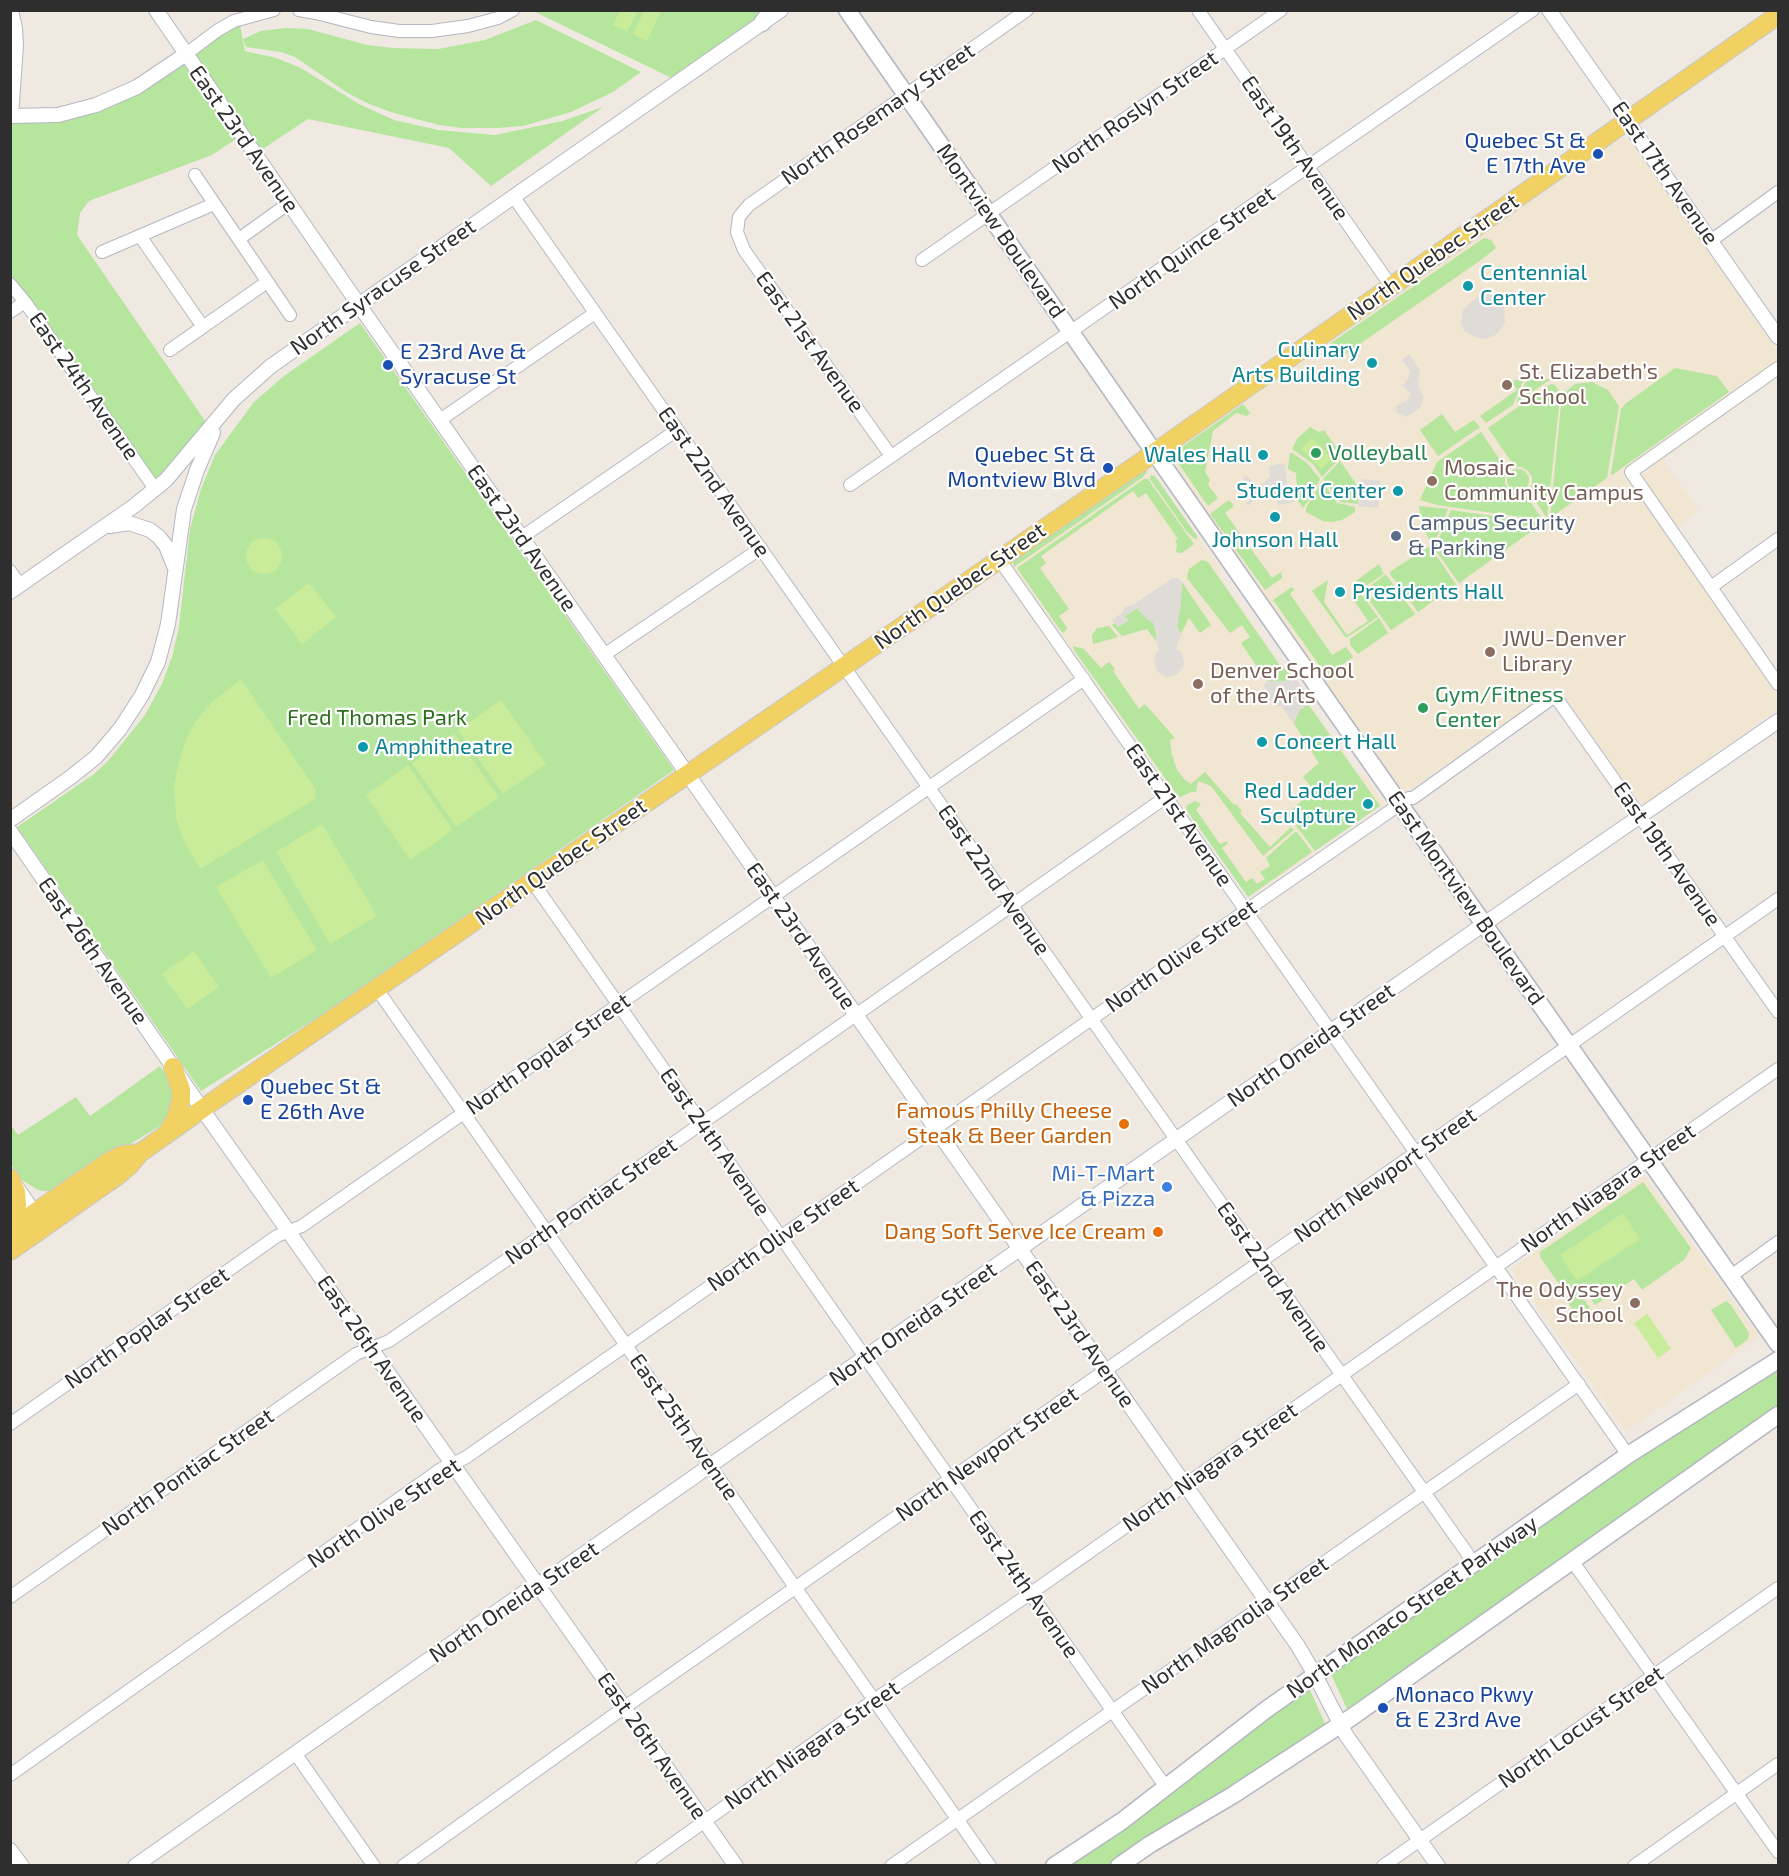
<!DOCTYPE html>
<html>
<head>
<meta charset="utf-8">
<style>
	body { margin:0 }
	#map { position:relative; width:1789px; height:1876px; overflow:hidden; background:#efe9e1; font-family:"Exo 2",sans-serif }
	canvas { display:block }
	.frame { position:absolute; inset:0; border:12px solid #2e2e2e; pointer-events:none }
</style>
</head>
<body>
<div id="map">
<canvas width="1789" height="1876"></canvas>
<div class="frame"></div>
</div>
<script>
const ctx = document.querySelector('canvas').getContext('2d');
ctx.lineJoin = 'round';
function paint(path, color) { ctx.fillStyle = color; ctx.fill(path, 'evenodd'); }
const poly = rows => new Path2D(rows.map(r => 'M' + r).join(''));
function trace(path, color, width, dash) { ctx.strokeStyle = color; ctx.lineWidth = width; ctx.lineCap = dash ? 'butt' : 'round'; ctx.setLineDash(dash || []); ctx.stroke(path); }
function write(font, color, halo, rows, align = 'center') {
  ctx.font = font + ' "Exo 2",sans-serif'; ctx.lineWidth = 4.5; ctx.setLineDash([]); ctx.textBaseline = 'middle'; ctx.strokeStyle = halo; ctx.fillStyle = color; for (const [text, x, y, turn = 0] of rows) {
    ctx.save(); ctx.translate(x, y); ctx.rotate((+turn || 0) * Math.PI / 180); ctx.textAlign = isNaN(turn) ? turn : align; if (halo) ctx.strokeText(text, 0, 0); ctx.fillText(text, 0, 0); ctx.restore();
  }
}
paint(poly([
	[1621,137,1631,142,1778,352,1778,377,1663,460,1699,511,1666,534,1778,696,1778,709,1644,804,1637,800,1559,688,1556,688,1407,791,1402,790,1199,502,1170,454],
	[1147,468,1151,470,1220,568,1222,580,1283,667,1298,680,1307,693,1309,703,1357,772,1366,777,1383,802,1383,805,1249,898,1012,565],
	[1644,1175,1759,1337,1626,1431,1511,1269]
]), '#f0e6d1');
paint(poly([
	[533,11,772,11,678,81],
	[239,20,245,51,276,58,299,67,359,104,394,120,438,130,495,135,562,121,603,107,491,186,449,148,308,119,255,154,242,135,212,155,89,201,80,213,77,235,210,428,155,489,11,284,10,116,108,101],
	[536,20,641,72,613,92,571,112,523,126,498,128,462,128,439,125,394,113,369,104,346,92,295,57,281,52,246,47,243,39,261,31,286,28,308,29,367,45,392,48,438,49,485,40],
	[1484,238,1491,240,1496,248,1481,260,1338,359,1328,345],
	[360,323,674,770,337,1005,201,1091,17,827,94,774,108,761,145,715,162,684,172,657,179,627,190,529,201,489,215,455,254,402,284,376],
	[1675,368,1717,376,1729,392,1612,475,1611,474,1621,409,1625,404],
	[1524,379,1513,405,1486,423,1480,416,1517,390,1511,381],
	[1527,379,1551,379,1516,403],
	[1592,382,1608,390,1619,406,1607,478,1550,518,1562,395,1575,384],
	[1551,384,1555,385,1559,391,1560,397,1547,518,1528,490,1532,484,1532,477,1528,471,1522,467,1515,467,1488,428],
	[1243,404,1250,413,1247,416,1236,413,1213,431,1205,472,1210,480,1208,485,1218,498,1208,506,1172,454],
	[1442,414,1455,432,1474,420,1480,427,1438,456,1420,430],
	[1310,427,1319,432,1324,430,1342,456,1322,477,1313,464,1292,449,1297,439],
	[1481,432,1508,472,1505,478,1505,484,1509,490,1514,493,1524,493,1543,520,1437,505,1420,500,1437,462],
	[1290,453,1292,453,1307,463,1320,479,1312,495,1303,508,1294,494,1297,491,1296,473,1288,469],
	[1340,461,1359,488,1358,504,1340,502,1323,479],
	[1145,469,1147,472,1143,477,1014,567,1013,562],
	'1507 480a11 11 0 1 1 22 0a11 11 0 1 1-22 0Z',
	[1151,475,1155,476,1197,536,1196,540,1187,532,1150,479],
	[1144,479,1148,479,1194,544,1182,553,1176,552,1177,544,1175,541,1178,539,1146,493,1138,498,1133,491,1041,556,1046,563,1040,568,1069,609,1059,616,1067,628,1064,633,1061,631,1017,568],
	[1322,481,1337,503,1355,507,1355,512,1342,520,1332,522,1323,521,1306,512,1306,508],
	[1229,500,1234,506,1225,513,1272,578,1281,572,1282,578,1265,590,1210,514],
	[1419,506,1448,509,1437,537,1430,541,1421,524],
	[1451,510,1543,523,1459,583,1431,544,1439,538],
	[1430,546,1456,585,1418,612,1390,574,1391,571],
	[1202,560,1208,562,1281,667,1288,671,1291,676,1285,681,1267,681,1241,643,1250,637,1242,625,1230,633,1187,578,1189,569],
	[1379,564,1384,574,1364,587,1356,588,1356,581],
	[1385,575,1387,576,1415,614,1391,630,1369,600,1373,597,1375,590,1371,585],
	[1328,580,1324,602,1347,635,1368,621,1353,599,1355,593,1363,596,1378,617,1346,638,1312,591],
	[1182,582,1211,625,1200,633,1189,618,1181,634,1177,629],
	[1292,587,1294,590,1290,594,1332,655,1346,647,1353,657,1327,676,1273,600],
	[1137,608,1147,619,1153,622,1156,633,1156,641,1147,629,1122,636,1112,625,1115,623,1118,627,1128,620,1125,616],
	[1379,618,1388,633,1358,654,1350,645,1350,639],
	[1109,626,1118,637,1093,644,1092,635,1097,628],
	[1073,646,1084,649,1101,668,1109,662,1115,669,1113,671,1139,709,1145,704,1175,738,1170,740,1172,755,1177,770,1185,780,1191,784,1205,772,1234,805,1236,804,1242,811,1240,813,1270,847,1291,827,1294,830,1263,856,1211,786,1198,781,1196,792,1191,792,1180,797,1177,795,1074,650],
	[1308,704,1380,806,1315,851,1287,814,1314,790,1303,777,1319,763,1294,724,1299,711],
	[1195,801,1201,804,1196,810,1220,844,1227,841,1228,843,1222,848,1246,882,1252,878,1257,884,1265,879,1260,872,1270,866,1266,858,1295,832,1297,832,1312,852,1248,897,1187,811,1186,806],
	[160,1066,173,1085,176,1093,168,1117,160,1126,51,1192,38,1190,19,1178,11,1164,10,1124,18,1135,76,1097,90,1116],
	[1643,1182,1691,1248,1684,1260,1642,1290,1634,1279,1595,1305,1581,1285,1568,1292,1564,1291,1540,1257,1540,1252],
	[1576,1291,1578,1291,1590,1308,1578,1317,1565,1298],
	[1726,1301,1731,1305,1749,1333,1748,1339,1736,1348,1711,1310],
	[1778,1368,1778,1405,1676,1480,1347,1709,1331,1674,1635,1460],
	[1309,1688,1326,1726,1137,1846,1110,1865,1066,1866]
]), '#b6e59e');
paint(poly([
	[620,11,638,11,627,32,613,25],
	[644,11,661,11,647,41,633,34],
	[1312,438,1332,458,1321,469,1301,449],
	'246 556a18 18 0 1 1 36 0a18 18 0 1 1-36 0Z',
	[309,583,336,617,302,644,275,609],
	[241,679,316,790,315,799,200,869,183,839,176,817,174,785,179,763,185,742,195,722,214,700],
	[501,700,546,764,503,794,458,730],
	[454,733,499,797,456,827,412,763],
	[408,765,453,830,410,860,366,795],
	[322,824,377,916,330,944,276,852],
	[263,860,317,950,271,978,216,887],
	[194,951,219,987,187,1009,162,974],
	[1623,1213,1640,1239,1577,1281,1560,1255],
	[1647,1314,1671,1349,1658,1358,1634,1323]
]), '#c9ec9a');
paint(poly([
	[1491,294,1498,298,1504,307,1505,322,1497,334,1489,338,1480,339,1464,331,1461,323,1463,310,1470,302,1482,295],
	[1409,354,1420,370,1418,385,1424,397,1420,408,1406,417,1397,413,1396,407,1402,402,1405,402,1411,394,1403,386,1409,377,1410,371,1402,360],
	[1285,463,1287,484,1294,502,1278,505,1274,495,1270,495,1264,491,1258,492,1256,498,1248,506,1246,503,1252,498,1254,491,1249,483,1243,480,1244,476,1248,477,1256,485,1264,483,1270,476,1269,466],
	[1361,479,1381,481,1378,508,1358,506],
	[1172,578,1178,578,1182,582,1181,603,1177,626,1181,634,1176,648,1182,653,1184,663,1183,668,1176,675,1166,677,1158,672,1154,663,1156,653,1160,649,1157,646,1158,645,1156,641,1156,633,1153,622,1147,619,1137,608,1125,616,1128,621,1118,627,1112,620,1122,613,1125,607,1133,605],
	[1293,675,1307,693,1309,703,1299,711,1294,724,1280,705,1276,707,1264,690,1266,689,1264,686,1267,681,1285,681]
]), '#dfdcd8');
const minor = poly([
	[12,10,16,28,17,45,12,116],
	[299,10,316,13,371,27,399,31,432,31,468,26,498,18,513,10],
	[1198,10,1391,286],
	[186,54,218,30,234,21,274,10],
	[195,175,290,315],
	[513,196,1474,1563],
	[140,236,203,327],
	[239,239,289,203],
	[1712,240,1778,192],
	[102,252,214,204],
	[922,260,1281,10],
	[10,284,25,302,155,489],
	[10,312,25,302],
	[170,350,267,282],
	[1778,368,1631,472,1778,684],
	[440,420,595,313],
	[891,456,744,250,737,232,739,217,749,205,1027,10],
	[850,485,1533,10],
	[522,537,677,430],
	[999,559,1628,1455],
	[10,571,20,585],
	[1711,587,1778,539],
	[604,655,761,548],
	[532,881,1165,1786],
	[377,989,990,1866],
	[17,1186,35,1212],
	[1731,1276,1778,1242],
	[10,1424,277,1236,302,1226,1084,679],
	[1573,1562,1778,1852],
	[10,1597,356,1354,389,1341,547,1232,1166,797],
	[295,1753,374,1866],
	[10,1775,441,1469,465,1458,1254,905,1409,798,1413,798,1555,696,1778,1012],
	[403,1866,625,1707,1778,899],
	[642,1866,874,1700,1031,1593,1778,1069],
	[891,1866,1579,1384],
	[1383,1866,1778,1588],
	[1634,1866,1778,1764]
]);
const tertiary = poly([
	[156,10,359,305,1298,1646,1315,1675,1346,1735,1438,1866],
	[1549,10,1778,337],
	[10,116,58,115,96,105,137,87,186,54],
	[110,526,129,523,150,530,159,537,166,546,174,566],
	[10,592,134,506,166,480,234,399,271,366,781,10],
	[10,820,71,777,96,757,120,729,142,695,158,662,168,624,184,509,197,470,213,433],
	[10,831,202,1109,736,1866],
	[10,1850,22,1866],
	[135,1866,526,1591,548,1579,1484,924,1778,721]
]);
const secondary = poly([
	[847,10,1259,603,1778,1344],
	[762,23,772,10],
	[1054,1866,1122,1821,1267,1709,1628,1455,1778,1360],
	[1119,1866,1149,1845,1233,1795,1352,1717,1778,1415]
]);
const primary = poly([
	[169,1130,176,1118,181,1100,181,1090,173,1067],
	[10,1178,16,1192,17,1205,14,1220,10,1226],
	[10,1230,108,1162,122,1155,140,1153],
	[10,1251,117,1176,129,1166,140,1153,212,1102,1154,453,1778,15]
]);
trace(minor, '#b4b7c1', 14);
trace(tertiary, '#b4b7c1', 16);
trace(secondary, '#b4b7c1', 19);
trace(primary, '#c9c9c9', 20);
trace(minor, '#fff', 12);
trace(tertiary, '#fff', 14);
trace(secondary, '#fff', 16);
trace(primary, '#f2d163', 18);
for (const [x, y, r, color] of [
	[1598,154,6,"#1a4fb4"],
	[1468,286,6,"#0f9aa8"],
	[1372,363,6,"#0f9aa8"],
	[388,365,6,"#1a4fb4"],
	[1507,385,6,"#8d6e63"],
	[1316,453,6,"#2e9e5b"],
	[1263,455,6,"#0f9aa8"],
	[1108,468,6,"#1a4fb4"],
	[1432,481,6,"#8d6e63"],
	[1398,491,6,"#0f9aa8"],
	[1275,517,6,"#0f9aa8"],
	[1396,536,6,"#5c6f8a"],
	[1340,592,6,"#0f9aa8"],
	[1490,652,6,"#8d6e63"],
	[1198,684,6,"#8d6e63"],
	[1423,708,6,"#2e9e5b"],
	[1262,742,6,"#0f9aa8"],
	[363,747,6,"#0f9aa8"],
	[1368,804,6,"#0f9aa8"],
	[248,1100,6,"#1a4fb4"],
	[1124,1124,6,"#e8710a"],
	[1167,1187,6,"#3f7fe0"],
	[1158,1232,6,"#e8710a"],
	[1635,1303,6,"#8d6e63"],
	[1383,1708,6,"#1a4fb4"]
]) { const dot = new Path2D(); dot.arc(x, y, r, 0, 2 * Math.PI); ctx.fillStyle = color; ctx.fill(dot); trace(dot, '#fff', 2); }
write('22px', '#2e2e2e', '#fff', [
	["North Roslyn Street",1135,112,-35],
	["North Rosemary Street",878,114,-35],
	["East 23rd Avenue",244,139,55],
	["East 19th Avenue",1295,148,55],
	["East 17th Avenue",1665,173,55],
	["Montview Boulevard",1001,231,55],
	["North Quince Street",1192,248,-35],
	["North Quebec Street",1433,257,-35],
	["North Syracuse Street",383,287,-35],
	["East 21st Avenue",810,342,54],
	["East 24th Avenue",84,386,55],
	["East 22nd Avenue",714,482,55],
	["East 23rd Avenue",522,538,55],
	["North Quebec Street",960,586,-35],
	["East 21st Avenue",1179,815,55],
	["East 19th Avenue",1667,854,55],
	["North Quebec Street",561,862,-35],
	["East 22nd Avenue",994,880,55],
	["East Montview Boulevard",1466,898,55],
	["East 23rd Avenue",801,936,55],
	["East 26th Avenue",93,951,55],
	["North Olive Street",1181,956,-35],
	["North Oneida Street",1311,1045,-35],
	["North Poplar Street",548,1054,-35],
	["East 24th Avenue",715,1142,55],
	["North Newport Street",1385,1175,-35],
	["North Niagara Street",1608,1188,-35],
	["North Pontiac Street",591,1201,-35],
	["North Olive Street",783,1235,-35],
	["East 22nd Avenue",1273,1277,55],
	["North Oneida Street",913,1324,-35],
	["North Poplar Street",147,1328,-35],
	["East 23rd Avenue",1080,1334,55],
	["East 26th Avenue",372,1349,55],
	["East 25th Avenue",684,1427,55],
	["North Newport Street",987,1454,-35],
	["North Niagara Street",1210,1467,-35],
	["North Pontiac Street",188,1472,-35],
	["North Olive Street",384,1513,-34],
	["East 24th Avenue",1024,1584,55],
	["North Oneida Street",514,1602,-34],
	["North Monaco Street Parkway",1412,1607,-35],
	["North Magnolia Street",1235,1625,-35],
	["North Locust Street",1581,1727,-35],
	["North Niagara Street",812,1745,-35],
	["East 26th Avenue",652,1746,55]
]);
write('22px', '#164399', '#fff', [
	["Quebec St &",1586,141,"right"],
	["E 17th Ave",1586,166,"right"],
	["E 23rd Ave &",400,352],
	["Syracuse St",400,377],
	["Quebec St &",1096,455,"right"],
	["Montview Blvd",1096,480,"right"],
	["Quebec St &",260,1087],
	["E 26th Ave",260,1112],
	["Monaco Pkwy",1395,1695],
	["& E 23rd Ave",1395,1720]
], 'left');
write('22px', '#0d838f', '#fff', [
	["Centennial",1480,273],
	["Center",1480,298],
	["Culinary",1360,350,"right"],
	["Arts Building",1360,375,"right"],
	["Wales Hall",1251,455,"right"],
	["Student Center",1386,491,"right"],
	["Johnson Hall",1275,540,"center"],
	["Presidents Hall",1352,592],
	["Concert Hall",1274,742],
	["Amphitheatre",375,747],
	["Red Ladder",1356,791,"right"],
	["Sculpture",1356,816,"right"]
], 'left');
write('22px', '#785e54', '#fff', [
	["St. Elizabeth’s",1519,372],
	["School",1519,397],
	["Mosaic",1444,468],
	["Community Campus",1444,493],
	["JWU-Denver",1502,639],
	["Library",1502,664],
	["Denver School",1210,671],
	["of the Arts",1210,696],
	["The Odyssey",1623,1290,"right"],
	["School",1623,1315,"right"]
], 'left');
write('22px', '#27864d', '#fff', [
	["Volleyball",1328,453],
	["Gym/Fitness",1435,695],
	["Center",1435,720]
], 'left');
write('22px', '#4e5e75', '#fff', [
	["Campus Security",1408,523],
	["& Parking",1408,548]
], 'left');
write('22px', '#2c6e1b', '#fff', [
	["Fred Thomas Park",377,718]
]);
write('22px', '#c56008', '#fff', [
	["Famous Philly Cheese",1112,1111],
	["Steak & Beer Garden",1112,1136],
	["Dang Soft Serve Ice Cream",1146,1232]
], 'right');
write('22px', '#366cbe', '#fff', [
	["Mi-T-Mart",1155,1174],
	["& Pizza",1155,1199]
], 'right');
</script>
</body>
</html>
